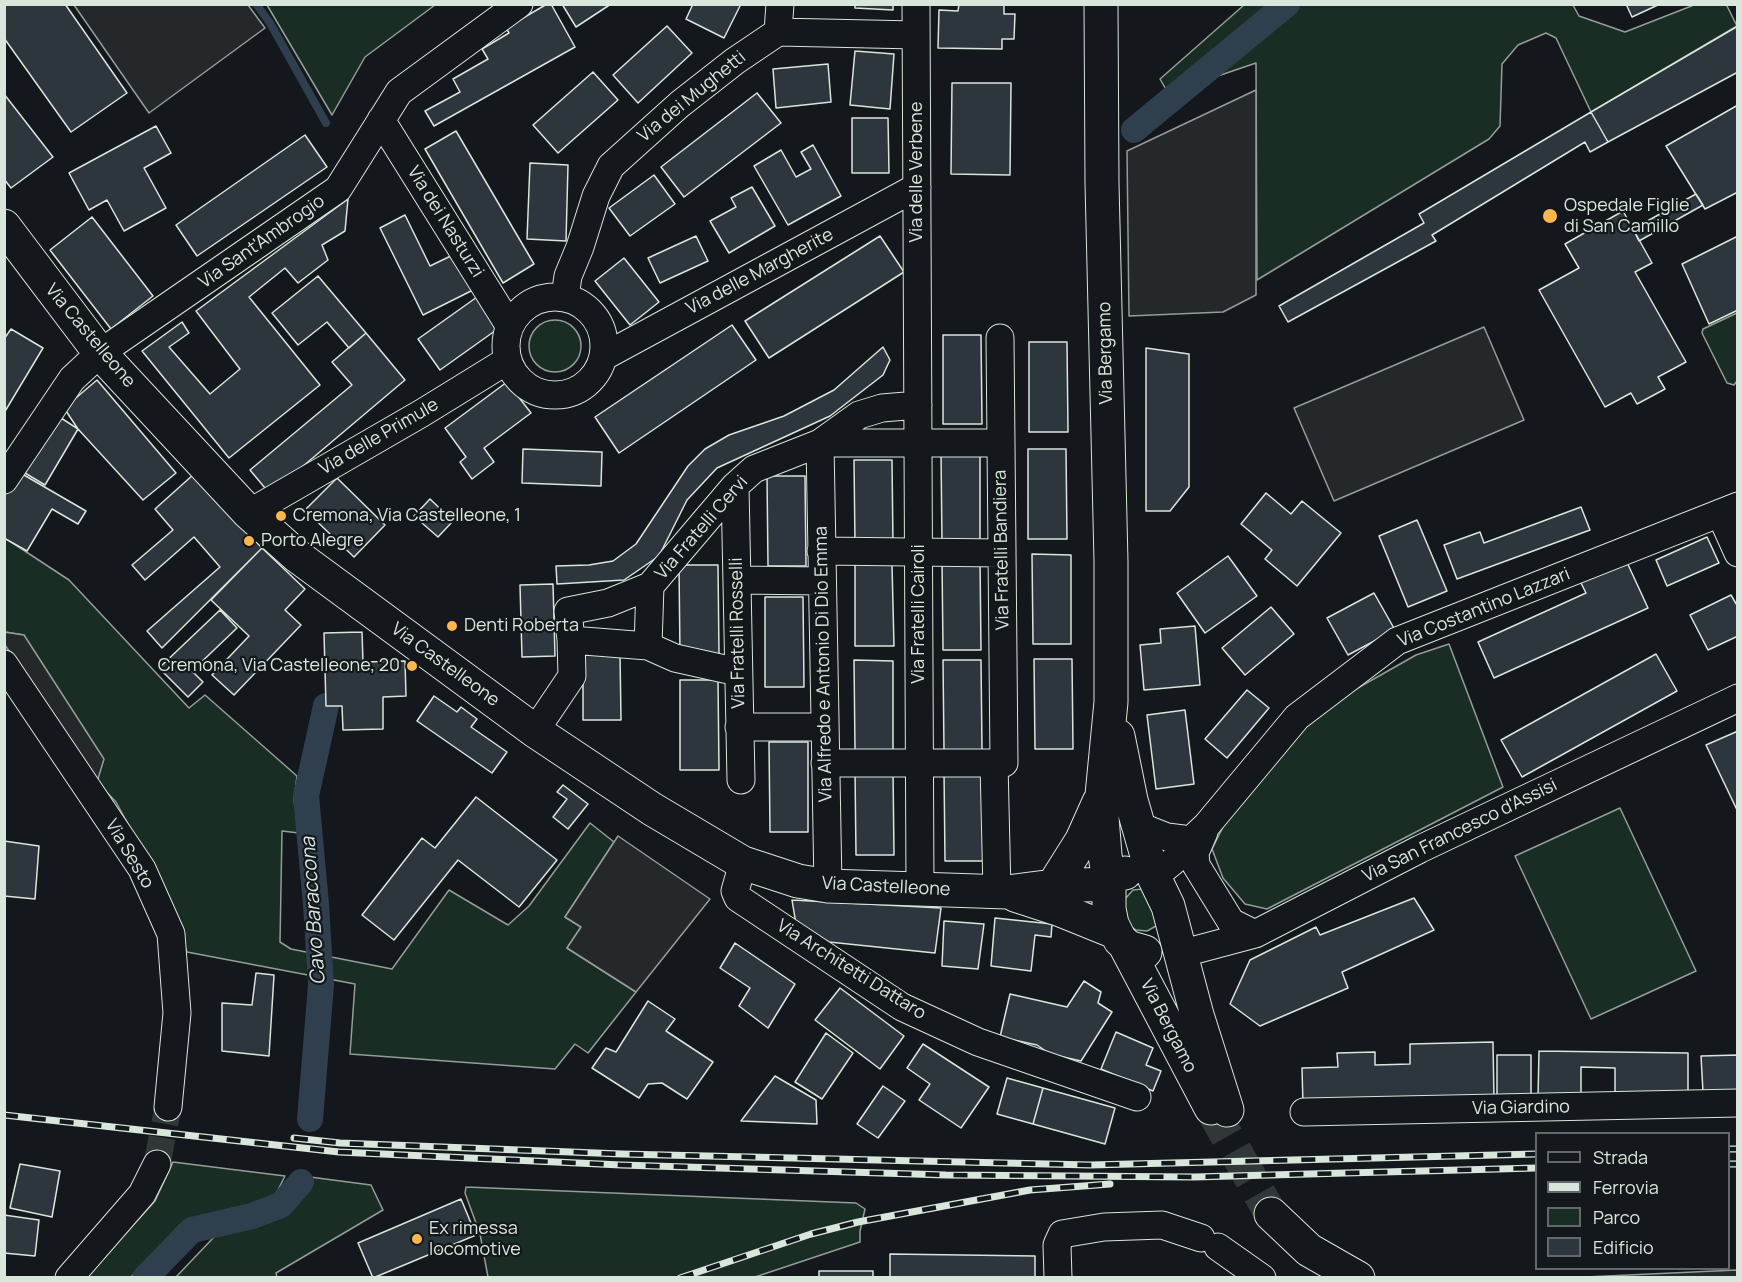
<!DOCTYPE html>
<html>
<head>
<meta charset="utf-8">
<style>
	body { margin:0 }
	#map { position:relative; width:1742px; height:1282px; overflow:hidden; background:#14181c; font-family:Manrope,sans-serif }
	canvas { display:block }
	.frame { position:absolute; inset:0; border:6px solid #d8e6dc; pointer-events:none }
	.legend { position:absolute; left:1535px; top:1132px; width:195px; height:138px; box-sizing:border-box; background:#14181c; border:2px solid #626a69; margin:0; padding:8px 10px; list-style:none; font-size:18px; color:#d8e6dc }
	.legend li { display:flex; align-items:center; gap:12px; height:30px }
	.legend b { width:30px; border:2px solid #626a69 }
</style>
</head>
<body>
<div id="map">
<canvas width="1742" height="1282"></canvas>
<div class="frame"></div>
<ul class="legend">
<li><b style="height:8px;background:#14181c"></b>Strada</li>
<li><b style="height:8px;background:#d8e6dc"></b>Ferrovia</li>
<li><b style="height:16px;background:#1a2d24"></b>Parco</li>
<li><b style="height:16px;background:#2c363c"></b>Edificio</li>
</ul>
</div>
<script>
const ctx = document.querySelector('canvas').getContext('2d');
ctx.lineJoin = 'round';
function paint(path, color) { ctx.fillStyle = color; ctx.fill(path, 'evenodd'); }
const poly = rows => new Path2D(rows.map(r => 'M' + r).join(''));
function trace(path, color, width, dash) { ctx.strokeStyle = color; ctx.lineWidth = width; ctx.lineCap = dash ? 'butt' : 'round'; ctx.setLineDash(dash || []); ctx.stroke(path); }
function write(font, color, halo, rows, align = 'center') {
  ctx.font = font + ' Manrope,sans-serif'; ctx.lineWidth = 4.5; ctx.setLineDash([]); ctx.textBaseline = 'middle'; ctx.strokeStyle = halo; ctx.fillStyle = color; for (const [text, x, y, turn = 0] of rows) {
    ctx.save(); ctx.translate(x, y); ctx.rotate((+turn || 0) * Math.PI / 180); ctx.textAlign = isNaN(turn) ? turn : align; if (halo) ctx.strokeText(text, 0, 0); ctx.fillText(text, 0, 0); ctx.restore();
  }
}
const green = poly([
	[1726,4,1737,26,1591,112,1556,38,1546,33,1518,45,1502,64,1500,126,1489,139,1257,280,1256,63,1168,93,1160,79,1244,5,1573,5,1579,16,1625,32,1694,5,1726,4],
	[267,5,435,5,365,57,332,115,267,5],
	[1737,313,1737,381,1734,385,1727,383,1702,333,1703,329,1737,313],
	'529 346a26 26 0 1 1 52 0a26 26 0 1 1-52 0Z',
	[5,538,69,580,189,708,205,695,297,776,294,800,299,833,282,831,280,942,291,949,392,969,449,890,508,925,529,906,590,823,614,842,565,917,581,927,567,948,636,992,588,1053,575,1044,555,1069,350,1054,355,984,187,952,154,872,116,802,97,782,24,635,5,632,5,538],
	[1449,644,1503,787,1267,909,1245,904,1223,878,1212,849,1240,793,1319,710,1416,655,1449,644],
	[1620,808,1696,971,1591,1019,1515,856,1620,808],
	[1143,889,1159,917,1156,926,1147,931,1136,930,1128,925,1124,900,1133,890,1143,889],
	[173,1162,285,1176,273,1200,221,1212,180,1225,131,1277,85,1278,155,1201,173,1162],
	[310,1177,371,1185,383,1210,276,1273,277,1277,176,1277,215,1236,284,1215,310,1177],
	[466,1187,856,1203,865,1209,860,1231,860,1242,755,1277,488,1277,480,1234,465,1193,466,1187]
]);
paint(green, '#1a2d24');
trace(green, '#939e99', 1.5);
const parking = poly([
	[74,5,248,5,265,28,149,113,74,5],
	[1256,90,1256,295,1223,312,1129,316,1127,151,1256,90],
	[1484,327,1524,420,1334,501,1294,408,1484,327],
	[4,632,24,635,104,759,97,782,5,645,4,632],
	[618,836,710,899,636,992,567,948,581,927,565,917,618,836],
	[1737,1270,1737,1278,1585,1277,1737,1270]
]);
paint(parking, '#24282b');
trace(parking, '#939e99', 1.5);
trace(poly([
	[256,4,270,23,326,123]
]), '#2f3f4d', 8);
trace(poly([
	[1134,130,1287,4],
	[310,1119,321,985,316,904,306,796,326,706],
	[145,1278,192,1230,252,1216,281,1205,301,1182]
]), '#2f3f4d', 26);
const building = poly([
	[4,4,65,4,127,93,71,132,4,38,4,4],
	[547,4,551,4,575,47,434,126,425,111,460,92,453,79,488,59,482,49,509,33,506,28,547,4],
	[562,4,611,4,576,27,562,4],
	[693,4,741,4,724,38,686,19,693,4],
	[855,4,893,4,893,10,855,8,855,4],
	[959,4,1004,4,1004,14,1015,14,1014,39,1002,39,1002,49,938,48,939,10,958,11,959,4],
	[1626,4,1660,4,1632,17,1626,4],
	[667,26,692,53,638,103,613,75,667,26],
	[1738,26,1738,72,1608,142,1591,112,1738,26],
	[855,51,894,54,890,109,850,105,855,51],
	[828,64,831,102,776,108,773,69,828,64],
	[593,72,618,100,558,153,533,125,593,72],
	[952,83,1011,83,1010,175,951,174,952,83],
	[757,93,781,123,684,197,661,167,757,93],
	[4,94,53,157,11,188,4,179,4,94],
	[1738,105,1738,192,1705,209,1666,146,1738,105],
	[1591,112,1608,142,1590,152,1585,142,1432,235,1436,241,1288,322,1279,306,1424,223,1419,214,1591,112],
	[852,118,888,118,889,173,852,173,852,118],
	[156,126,171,153,144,168,166,208,124,231,107,200,89,210,69,173,156,126],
	[456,131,534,264,503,283,425,149,456,131],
	[305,135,327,167,197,256,176,225,305,135],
	[813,145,841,196,788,225,754,166,781,150,796,177,811,169,801,152,813,145],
	[530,163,568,165,566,241,527,239,530,163],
	[654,175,675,204,630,236,609,208,654,175],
	[752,187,775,226,729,253,710,221,736,207,731,198,752,187],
	[1696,194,1703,205,1639,241,1633,229,1696,194],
	[348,199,345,231,322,245,328,260,298,283,285,268,249,297,320,385,229,458,142,351,182,322,189,333,169,347,210,394,240,369,196,311,348,199],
	[1623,211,1652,263,1635,272,1686,362,1658,377,1665,389,1637,404,1631,393,1605,407,1539,290,1579,268,1565,244,1623,211],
	[405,215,430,266,457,253,475,289,423,315,380,228,405,215],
	[92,217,153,296,111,329,50,250,92,217],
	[696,236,708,261,660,283,648,258,696,236],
	[880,236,904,272,769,358,745,321,880,236],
	[1738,236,1738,310,1709,324,1682,264,1738,236],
	[624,258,659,302,630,325,595,281,624,258],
	[318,276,366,333,349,348,327,322,298,345,272,313,318,276],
	[477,297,499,328,440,370,418,339,477,297],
	[732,325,756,360,619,453,595,417,732,325],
	[11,329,43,348,4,413,4,339,11,329],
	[366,333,405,380,270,494,250,470,352,385,332,362,366,333],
	[943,335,981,335,982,424,943,424,943,335],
	[1029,342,1067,342,1068,432,1029,432,1029,342],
	[883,347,890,360,883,375,830,416,717,468,687,500,659,556,624,580,557,584,556,566,589,565,613,561,636,544,688,466,705,449,729,435,784,416,834,390,883,347],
	[1146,348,1189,354,1189,487,1170,511,1146,511,1146,348],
	[97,380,176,473,143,500,78,429,64,408,97,380],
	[507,382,531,413,484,448,494,462,472,479,460,462,466,457,445,428,507,382],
	[58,416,78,429,45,485,25,473,58,416],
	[523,449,602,452,601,486,522,483,523,449],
	[1028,449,1066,449,1067,539,1028,539,1028,449],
	[941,453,980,453,980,543,942,543,941,453],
	[854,460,892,460,893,545,855,545,854,460],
	[17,471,86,511,78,524,52,509,27,551,4,538,4,493,17,471],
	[194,474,262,548,162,648,147,631,220,567,194,537,145,580,132,565,173,530,155,509,194,474],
	[767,476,805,476,806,566,768,566,767,476],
	[337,478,385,525,354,557,305,510,337,478],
	[1266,493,1291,514,1302,501,1341,533,1297,586,1265,559,1272,550,1241,524,1266,493],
	[430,499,453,521,438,537,414,516,430,499],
	[1581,507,1590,530,1457,579,1444,545,1480,532,1484,543,1581,507],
	[1417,520,1447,591,1408,607,1379,536,1417,520],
	[1707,537,1719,563,1667,586,1656,560,1707,537],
	[262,548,305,589,285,610,301,625,234,695,212,675,249,636,211,600,262,548],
	[1032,554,1071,555,1071,644,1033,644,1032,554],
	[1228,556,1257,596,1205,633,1177,593,1228,556],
	[1625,558,1648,608,1494,678,1478,642,1586,593,1579,579,1625,558],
	[942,560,980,560,981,650,943,650,942,560],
	[855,564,892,565,894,646,855,646,855,564],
	[679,565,718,565,719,655,680,655,679,565],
	[553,584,555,656,522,657,520,585,553,584],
	[1374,593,1395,630,1348,655,1327,618,1374,593],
	[1731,595,1738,607,1738,636,1708,650,1690,615,1731,595],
	[765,597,803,597,804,687,765,687,765,597],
	[1271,607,1294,634,1245,675,1222,648,1271,607],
	[220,610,237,628,192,671,203,682,188,697,159,668,220,610],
	[1195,626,1200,685,1144,690,1140,645,1161,643,1160,629,1195,626],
	[362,632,363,662,405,661,406,696,383,697,383,729,343,730,342,706,326,706,324,633,362,632],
	[583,654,620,654,621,720,583,720,583,654],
	[1656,654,1677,691,1522,777,1501,740,1656,654],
	[1034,659,1072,659,1073,749,1035,749,1034,659],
	[854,660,893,661,893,750,855,750,854,660],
	[943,660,981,660,982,750,944,750,943,660],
	[680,680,718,680,719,770,680,770,680,680],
	[1247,690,1269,708,1227,758,1205,739,1247,690],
	[434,696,457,712,461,707,477,719,471,727,507,752,492,773,417,721,434,696],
	[1185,710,1194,784,1156,789,1147,715,1185,710],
	[1738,731,1738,812,1706,745,1738,731],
	[769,742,808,742,808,832,770,832,769,742],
	[855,770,893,770,894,855,856,855,855,770],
	[944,771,982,771,983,861,945,861,944,771],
	[563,785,588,804,568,829,553,817,567,799,557,792,563,785],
	[476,797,557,860,519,907,458,860,394,940,362,915,422,838,435,848,476,797],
	[4,841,39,846,35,899,4,896,4,841],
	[1414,898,1434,930,1342,972,1348,988,1260,1026,1230,1004,1250,960,1316,927,1320,935,1414,898],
	[792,900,941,908,935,953,829,942,796,924,792,900],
	[995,918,1052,924,1051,937,1035,935,1031,971,991,966,995,918],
	[944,921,984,924,978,969,942,966,944,921],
	[735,943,795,984,768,1028,739,1006,750,988,720,968,735,943],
	[256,973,274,975,269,1056,222,1051,222,1003,252,1005,256,973],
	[1084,981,1101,992,1098,1003,1112,1012,1081,1061,1050,1054,1037,1045,1000,1037,1010,994,1067,1007,1084,981],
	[840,988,904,1036,880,1069,815,1020,840,988],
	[648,1001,675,1019,666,1031,713,1062,687,1099,662,1083,648,1084,639,1098,592,1068,606,1048,616,1052,648,1001],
	[1116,1032,1153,1048,1146,1065,1161,1071,1153,1091,1101,1069,1116,1032],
	[826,1033,853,1053,822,1099,795,1082,826,1033],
	[1493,1042,1494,1100,1303,1105,1302,1068,1338,1067,1337,1053,1375,1052,1375,1065,1410,1064,1410,1044,1493,1042],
	[923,1044,989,1087,961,1128,919,1100,930,1084,907,1068,923,1044],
	[1539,1051,1688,1053,1688,1102,1615,1101,1615,1068,1581,1067,1581,1098,1538,1098,1539,1051],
	[1497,1055,1531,1055,1531,1098,1497,1097,1497,1055],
	[1738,1055,1738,1090,1703,1092,1701,1056,1738,1055],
	[775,1076,816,1100,817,1124,741,1121,775,1076],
	[1007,1078,1043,1088,1033,1124,997,1114,1007,1078],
	[883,1086,905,1101,878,1138,857,1124,883,1086],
	[1043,1088,1115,1108,1105,1144,1033,1124,1043,1088],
	[20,1164,60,1171,52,1217,10,1208,20,1164],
	[461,1199,476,1235,373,1278,358,1243,461,1199],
	[4,1215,39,1220,35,1256,4,1253,4,1215],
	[890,1254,1035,1256,1035,1278,890,1278,890,1254],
	[819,1271,873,1271,873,1278,819,1278,819,1271]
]);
paint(building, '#2c363c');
trace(building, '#d8e6dc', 1.5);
trace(poly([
	[157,1164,168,1107]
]), '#313739', 27, [27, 14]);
trace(poly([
	[1211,1108,1271,1214]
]), '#313739', 33, [33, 16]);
const minor = poly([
	[916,4,920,889],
	[778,32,780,4],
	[381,120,509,325],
	'506 346a49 49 0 1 1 98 0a49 49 0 1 1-98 0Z',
	[565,297,568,276,580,247,596,196,611,166,680,104,735,61,778,32,916,35],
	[603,357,917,187],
	[820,443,828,886],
	[820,443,1001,443],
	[4,480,72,379,100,353,338,189,399,92,519,4],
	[735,486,741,780],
	[249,513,422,413,508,360],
	[1720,513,1738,553],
	[821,551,1002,553],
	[737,580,822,581],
	[648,646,650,586],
	[4,664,142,869,171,934,177,1013,168,1107],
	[738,672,675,658,648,646,571,640,568,611,608,603,650,586,735,486,754,469,820,443,859,415,882,408,918,405],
	[739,727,825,727],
	[535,731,572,676,571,640],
	[825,763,1004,763,1000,338],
	[994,763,997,892],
	[1139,826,1167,837,1191,840],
	[1204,832,1195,853,1196,865,1231,922,1255,934],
	[743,863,735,891,738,898,902,1007,978,1042,1137,1097],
	[1155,876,1183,853,1191,840,1207,825,1297,717,1397,641,1738,506],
	[1180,954,1255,934,1420,849,1738,698],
	[1304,1112,1738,1103],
	[1218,1247,1262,1278],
	[69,1278,142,1194,157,1164],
	[1058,1278,1057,1245,1062,1234,1104,1227,1162,1225,1201,1238]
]);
const major = poly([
	[1101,4,1102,183,1111,561,1111,702,1102,795,1102,817,1105,855,1109,882],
	[4,226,100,353,249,513,297,556,535,731,652,809,743,863,798,881,828,886,1007,892,1053,886,1109,884],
	[1118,736,1131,800,1152,873,1168,906,1197,1015,1227,1110],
	[1125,873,1116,875,1109,882,1109,909,1112,924,1120,940,1128,947,1145,952],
	[1053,886,1082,840,1099,802],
	[1015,895,1058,909,1115,932],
	[1125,945,1211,1108],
	[1271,1214,1309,1250,1358,1278]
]);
trace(minor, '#d8e6dc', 29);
trace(major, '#d8e6dc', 35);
trace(minor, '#14181c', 27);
trace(major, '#14181c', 33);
const rail = poly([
	[4,1115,339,1152,621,1165,946,1175,1194,1177,1536,1168],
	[294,1138,340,1143,622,1154,1090,1165,1536,1154],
	[1728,1149,1738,1149],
	[1728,1164,1738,1164],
	[680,1278,811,1234,858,1222,1030,1190,1110,1184]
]);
trace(rail, '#d8e6dc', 7);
trace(rail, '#14181c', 4.5, [14]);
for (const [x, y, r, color] of [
	[1550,216,8,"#ffb74d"],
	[281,516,6,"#ffb74d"],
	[249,541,6,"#ffb74d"],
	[452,626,6,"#ffb74d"],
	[412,666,6,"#ffb74d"],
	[417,1239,6,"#ffb74d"]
]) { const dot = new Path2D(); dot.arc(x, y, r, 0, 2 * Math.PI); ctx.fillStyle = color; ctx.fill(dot); trace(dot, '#14181c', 2); }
write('18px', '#d8e6dc', '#14181c', [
	["Via dei Mughetti",692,97,-39],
	["Via delle Verbene",917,172,-90],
	["Via dei Nasturzi",445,222,58],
	["Via Sant'Ambrogio",262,242,-35],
	["Via delle Margherite",760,272,-28],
	["Via Castelleone",90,336,50],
	["Via Bergamo",1106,353,-91],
	["Via delle Primule",379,437,-30],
	["Via Fratelli Cervi",702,528,-49],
	["Via Fratelli Bandiera",1002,550,-91],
	["Via Costantino Lazzari",1484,608,-22],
	["Via Fratelli Cairoli",919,614,-90],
	["Via Fratelli Rosselli",738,633,-91],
	["Via Alfredo e Antonio Di Dio Emma",824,664,-91],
	["Via Castelleone",445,665,36],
	["Via San Francesco d'Assisi",1460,831,-26],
	["Via Sesto",129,854,59],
	["Via Castelleone",886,887,3],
	["Via Architetti Dattaro",851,970,32],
	["Via Bergamo",1168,1026,63],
	["Via Giardino",1521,1108,-1]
]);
write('18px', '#d8e6dc', '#14181c', [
	["Ospedale Figlie",1564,206],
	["di San Camillo",1564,227],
	["Cremona, Via Castelleone, 1",293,516],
	["Porto Alegre",261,541],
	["Denti Roberta",464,626],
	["Cremona, Via Castelleone, 20",400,666,"right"],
	["Ex rimessa",429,1229],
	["locomotive",429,1250]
], 'left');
write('italic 20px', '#d8e6dc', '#14181c', [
	["Cavo Baraccona",314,911,-94]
]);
</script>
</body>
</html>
